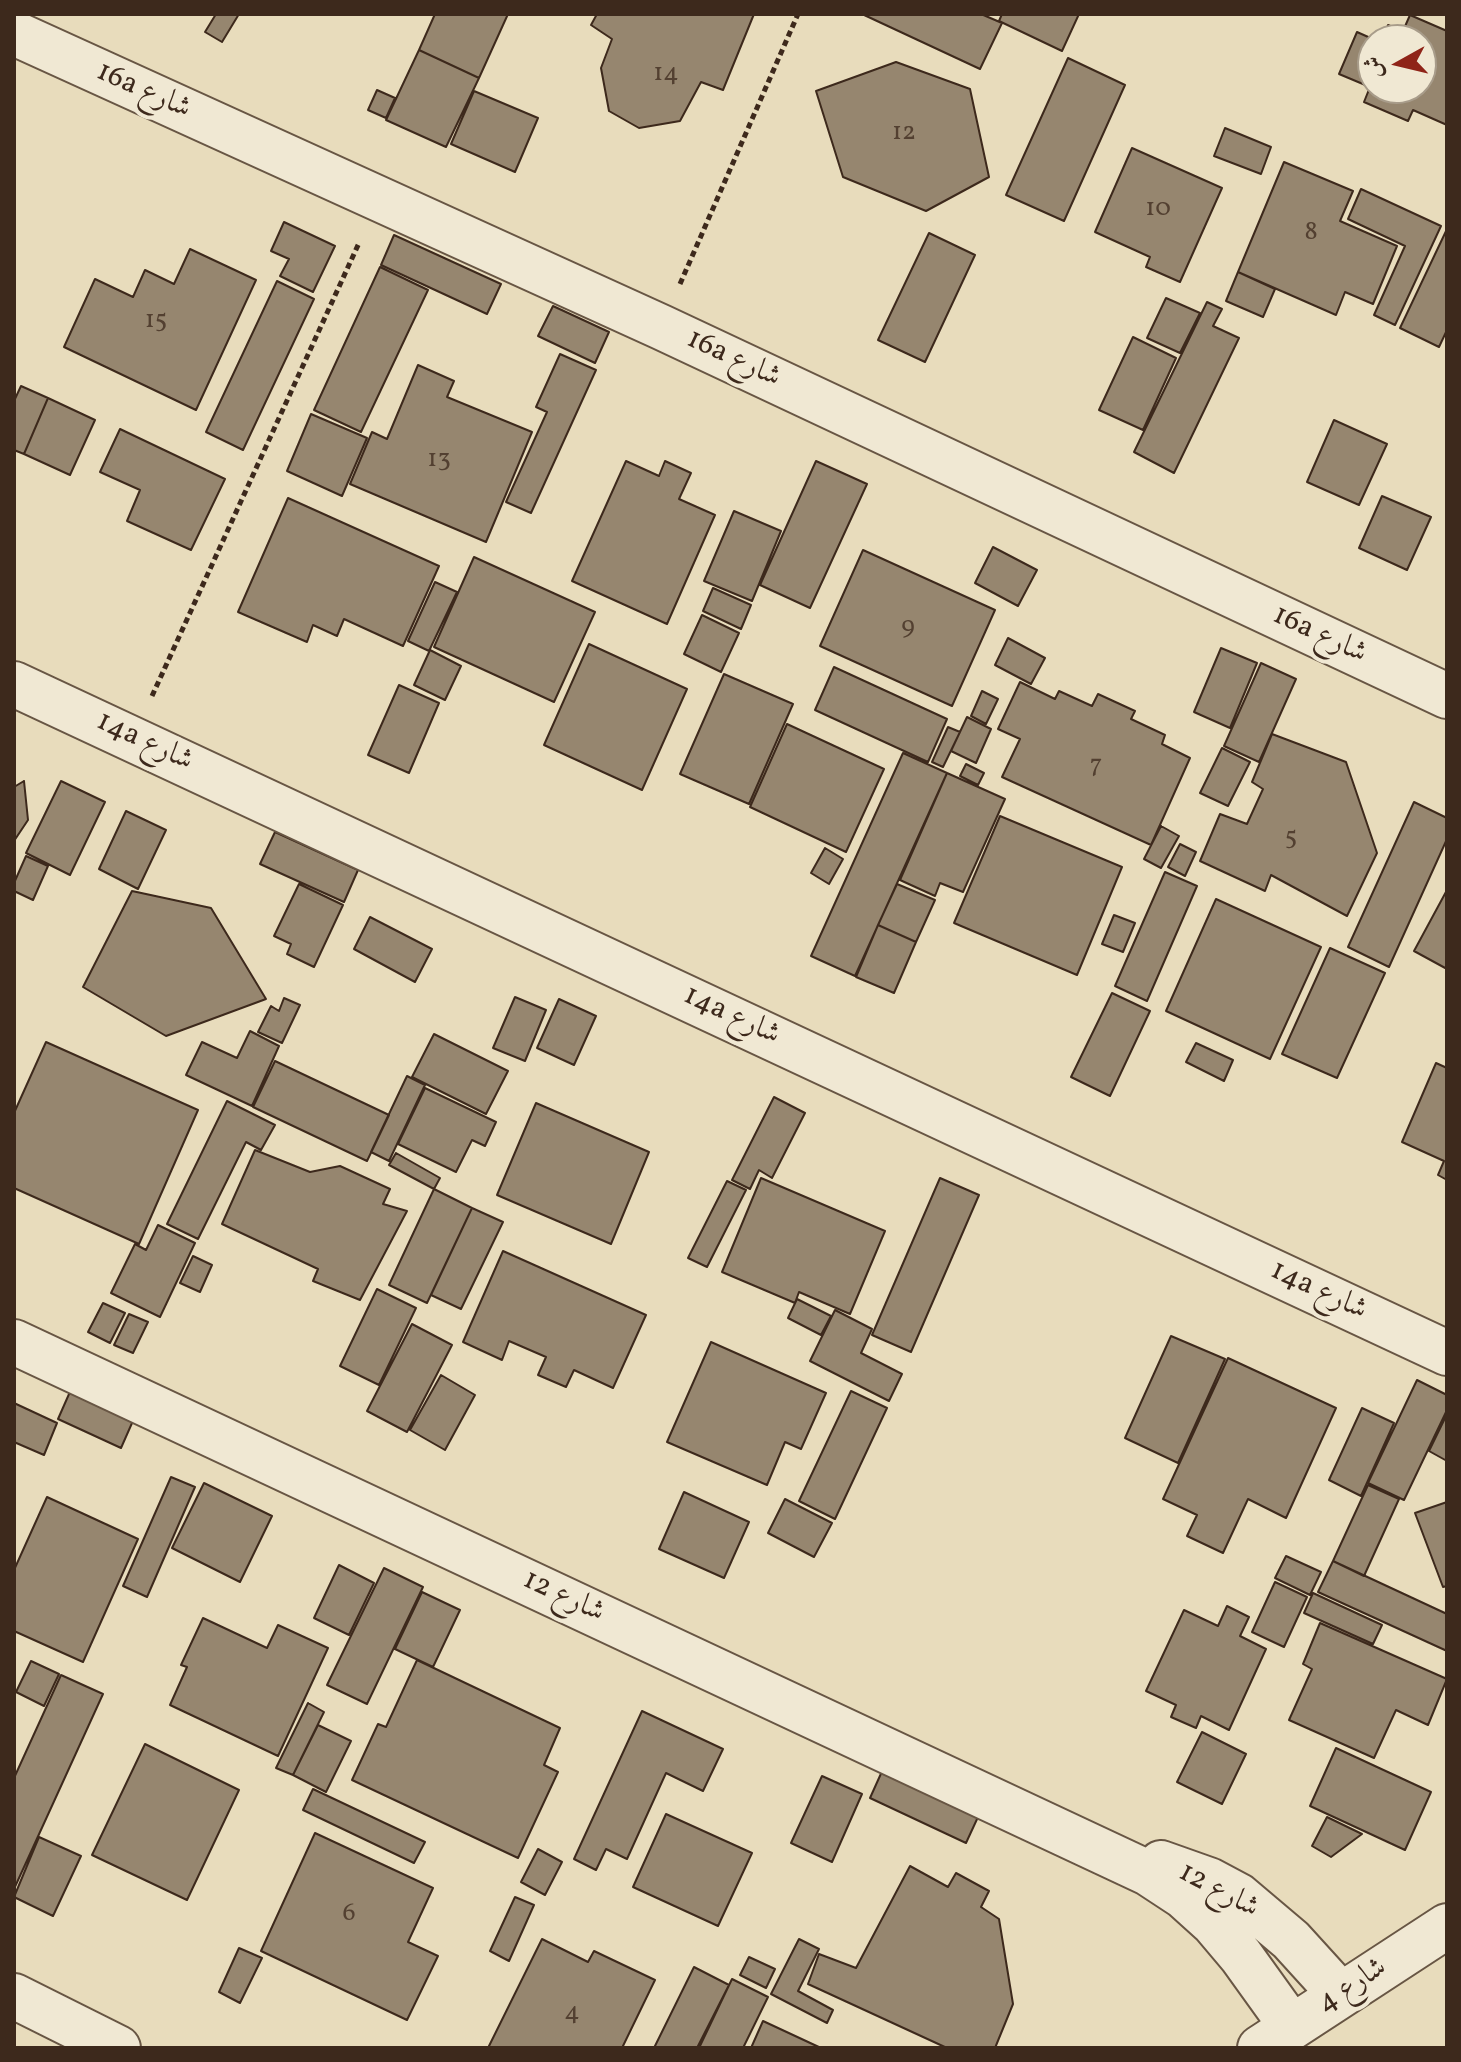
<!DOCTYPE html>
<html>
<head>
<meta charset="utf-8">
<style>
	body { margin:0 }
	#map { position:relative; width:1461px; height:2062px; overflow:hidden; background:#e8dcbc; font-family:Vollkorn,Amiri,serif }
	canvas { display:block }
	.frame { position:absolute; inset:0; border:16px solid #3d291c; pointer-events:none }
	.north { position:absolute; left:1357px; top:24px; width:80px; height:80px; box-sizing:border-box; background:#f0e8d3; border:2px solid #a89c8a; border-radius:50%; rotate:262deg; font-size:22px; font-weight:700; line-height:32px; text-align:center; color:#3d291c }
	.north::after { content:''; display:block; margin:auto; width:28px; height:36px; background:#8f2418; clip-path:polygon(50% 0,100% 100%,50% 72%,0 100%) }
</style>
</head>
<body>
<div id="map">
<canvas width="1461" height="2062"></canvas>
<div class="frame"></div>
<div class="north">ش</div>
</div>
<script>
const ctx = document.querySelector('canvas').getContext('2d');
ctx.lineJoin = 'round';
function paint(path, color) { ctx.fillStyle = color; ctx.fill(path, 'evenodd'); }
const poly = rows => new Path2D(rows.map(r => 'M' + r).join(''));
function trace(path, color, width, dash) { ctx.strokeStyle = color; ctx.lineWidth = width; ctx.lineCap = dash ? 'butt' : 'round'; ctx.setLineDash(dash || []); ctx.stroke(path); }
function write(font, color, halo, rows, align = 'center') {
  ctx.font = font + ' Vollkorn,Amiri,serif'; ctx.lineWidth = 8; ctx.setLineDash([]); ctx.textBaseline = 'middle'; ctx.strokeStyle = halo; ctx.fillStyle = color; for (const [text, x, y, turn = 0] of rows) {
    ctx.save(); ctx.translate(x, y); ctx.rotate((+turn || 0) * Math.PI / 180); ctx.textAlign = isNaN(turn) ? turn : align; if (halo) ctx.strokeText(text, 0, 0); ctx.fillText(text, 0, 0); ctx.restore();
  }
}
const building = poly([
	[216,14,239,14,222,42,205,32,216,14],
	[435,14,508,14,479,78,419,50,435,14],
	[597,14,754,14,723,90,701,82,680,121,639,128,609,111,601,68,612,39,591,25,597,14],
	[862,14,981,14,1002,23,980,69,862,14],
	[1002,14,1079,14,1062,51,999,21,1002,14],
	[1410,15,1447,31,1447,125,1413,110,1408,121,1364,102,1370,87,1339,74,1357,32,1375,40,1373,88,1421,88,1421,40,1382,40,1388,25,1403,31,1410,15],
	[419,50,479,78,446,147,386,120,419,50],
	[1068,58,1125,85,1064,221,1006,195,1068,58],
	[896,62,970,89,989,177,926,211,843,177,816,91,896,62],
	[377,90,395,98,386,118,368,110,377,90],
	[474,91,538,118,515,172,451,144,474,91],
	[1225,128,1271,147,1261,174,1214,156,1225,128],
	[1132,148,1222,188,1180,282,1146,267,1150,257,1095,232,1132,148],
	[1284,162,1353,191,1340,221,1397,246,1373,304,1345,292,1336,315,1238,272,1284,162],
	[1361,189,1441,226,1395,325,1374,315,1405,246,1348,219,1361,189],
	[284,222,335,246,313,292,280,276,289,259,271,251,284,222],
	[1447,229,1447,330,1439,347,1400,328,1447,229],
	[929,233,975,255,925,362,878,340,929,233],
	[394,235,501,284,487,314,381,265,394,235],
	[190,249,256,280,196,410,64,347,95,279,133,297,145,270,174,284,190,249],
	[380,267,428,290,361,432,314,410,380,267],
	[1238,272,1275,289,1263,317,1226,301,1238,272],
	[277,281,314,299,243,450,206,432,277,281],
	[1166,298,1200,313,1180,353,1147,338,1166,298],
	[1207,302,1222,309,1213,326,1239,338,1174,473,1134,452,1207,302],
	[553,306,609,332,595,363,538,336,553,306],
	[1133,337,1176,358,1143,430,1099,410,1133,337],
	[560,354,596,370,531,513,506,502,547,412,536,407,560,354],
	[418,365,454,381,447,397,532,432,486,542,350,484,372,432,387,439,418,365],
	[21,386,48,398,24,454,14,450,14,401,21,386],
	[48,398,95,420,70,475,24,454,48,398],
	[311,414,367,438,342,496,287,471,311,414],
	[1334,420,1387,444,1359,505,1307,482,1334,420],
	[120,429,225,479,191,550,127,521,140,490,100,472,120,429],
	[626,461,659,476,665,461,691,473,679,499,715,515,667,624,572,581,626,461],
	[816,461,867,484,810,608,760,585,816,461],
	[1382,496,1431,517,1407,570,1359,548,1382,496],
	[288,498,439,566,403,646,344,619,337,636,313,625,307,642,238,612,288,498],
	[734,511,781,531,752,601,704,581,734,511],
	[993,547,1037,570,1018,606,975,583,993,547],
	[863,550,995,610,952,706,820,646,863,550],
	[474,557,595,612,554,702,434,647,474,557],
	[435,582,457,592,429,651,408,641,435,582],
	[713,588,751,605,741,629,703,611,713,588],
	[702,615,739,633,721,672,684,654,702,615],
	[1008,638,1045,658,1031,684,995,665,1008,638],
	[589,644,687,689,642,790,544,745,589,644],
	[1221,648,1257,663,1230,728,1194,712,1221,648],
	[430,650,461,666,445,700,414,685,430,650],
	[1261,663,1296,679,1259,762,1224,746,1261,663],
	[834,667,947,719,928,762,815,710,834,667],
	[724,674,793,704,749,804,680,774,724,674],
	[1020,682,1055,699,1059,691,1092,706,1098,694,1135,711,1131,719,1165,735,1162,744,1190,758,1151,845,1002,777,1020,739,998,729,1020,682],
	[399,685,439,703,409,773,368,755,399,685],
	[982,691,998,699,986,724,971,716,982,691],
	[967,717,991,729,976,763,951,751,967,717],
	[787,724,884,769,846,852,750,807,787,724],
	[948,727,960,732,943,767,932,762,948,727],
	[1272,734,1346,762,1377,853,1347,916,1271,875,1265,891,1200,861,1220,814,1247,824,1263,789,1252,782,1272,734],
	[1222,748,1250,762,1228,806,1200,793,1222,748],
	[903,753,947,773,855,976,811,956,903,753],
	[966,764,984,773,978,785,960,776,966,764],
	[947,773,1005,799,963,892,940,883,935,896,900,880,947,773],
	[24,781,28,820,14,841,14,787,24,781],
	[61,781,105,802,70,875,26,853,61,781],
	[1414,802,1447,818,1447,839,1389,967,1348,947,1414,802],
	[126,811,166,830,138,889,99,869,126,811],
	[1000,816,1122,867,1077,975,954,923,1000,816],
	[1161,826,1179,836,1161,868,1144,859,1161,826],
	[275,832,358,870,344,902,260,864,275,832],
	[1180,844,1196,852,1185,876,1168,867,1180,844],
	[825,848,843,859,829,884,811,873,825,848],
	[26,856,48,866,33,900,14,891,14,883,26,856],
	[1165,872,1197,886,1147,1001,1115,986,1165,872],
	[299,884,343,905,314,967,287,954,291,944,274,936,299,884],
	[897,884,935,900,916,942,878,925,897,884],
	[1447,890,1447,969,1414,951,1447,890],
	[132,891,211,908,266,999,166,1036,83,987,132,891],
	[1216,899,1321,947,1270,1059,1166,1011,1216,899],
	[1114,915,1135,923,1123,952,1102,944,1114,915],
	[370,917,432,949,415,982,354,949,370,917],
	[878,925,916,942,894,993,856,977,878,925],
	[1330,948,1385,973,1337,1078,1282,1054,1330,948],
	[1112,993,1150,1011,1110,1096,1071,1077,1112,993],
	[515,997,546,1010,525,1061,493,1048,515,997],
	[284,998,300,1005,282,1043,258,1032,271,1006,279,1011,284,998],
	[559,999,596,1016,574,1065,537,1048,559,999],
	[250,1031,279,1046,252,1106,186,1075,202,1042,237,1058,250,1031],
	[434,1034,508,1071,486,1114,412,1077,434,1034],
	[46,1042,198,1110,139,1244,14,1188,14,1113,46,1042],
	[1196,1043,1233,1060,1224,1081,1186,1062,1196,1043],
	[275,1061,389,1115,367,1161,253,1107,275,1061],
	[1436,1063,1447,1068,1447,1180,1438,1175,1444,1161,1402,1142,1436,1063],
	[407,1076,425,1085,389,1161,371,1152,407,1076],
	[425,1088,496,1122,485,1146,472,1140,456,1172,398,1144,425,1088],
	[774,1097,805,1113,772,1178,759,1170,750,1189,732,1180,774,1097],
	[227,1101,275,1125,261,1150,246,1142,198,1239,167,1224,227,1101],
	[536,1103,649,1152,611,1244,497,1195,536,1103],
	[255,1150,310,1172,340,1166,390,1189,383,1204,407,1211,360,1300,313,1281,318,1269,222,1224,255,1150],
	[396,1153,440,1178,434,1189,389,1165,396,1153],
	[761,1178,885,1231,850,1314,799,1292,795,1303,722,1272,761,1178],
	[940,1178,979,1195,911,1352,872,1335,940,1178],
	[727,1181,746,1190,707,1267,688,1258,727,1181],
	[434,1189,472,1208,427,1303,389,1285,434,1189],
	[472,1208,503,1222,461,1309,431,1295,472,1208],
	[158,1225,195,1243,160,1317,111,1293,135,1244,146,1250,158,1225],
	[503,1251,646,1315,613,1388,574,1370,566,1387,538,1375,546,1357,509,1341,502,1360,463,1342,503,1251],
	[193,1256,212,1265,200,1292,180,1283,193,1256],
	[377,1289,416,1308,379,1385,340,1366,377,1289],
	[797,1299,831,1316,821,1335,788,1318,797,1299],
	[103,1303,125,1313,110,1343,88,1332,103,1303],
	[835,1310,872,1329,861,1353,902,1374,889,1401,810,1361,835,1310],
	[129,1314,148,1322,133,1353,114,1345,129,1314],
	[412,1324,452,1345,407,1432,367,1411,412,1324],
	[1171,1336,1225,1359,1178,1463,1125,1438,1171,1336],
	[711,1342,826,1393,801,1449,785,1442,767,1485,667,1442,711,1342],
	[1228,1358,1336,1408,1286,1518,1248,1499,1223,1553,1187,1536,1197,1515,1163,1499,1228,1358],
	[441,1375,475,1395,445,1450,410,1430,441,1375],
	[1417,1380,1447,1395,1447,1410,1404,1500,1368,1483,1417,1380],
	[73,1385,136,1414,121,1448,58,1419,73,1385],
	[851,1391,887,1408,835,1519,799,1501,851,1391],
	[14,1403,57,1423,44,1455,14,1442,14,1403],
	[1362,1408,1394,1423,1361,1496,1329,1480,1362,1408],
	[1447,1414,1447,1461,1429,1451,1447,1414],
	[171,1477,195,1487,147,1597,123,1586,171,1477],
	[204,1483,272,1516,240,1582,172,1548,204,1483],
	[1368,1485,1399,1499,1364,1576,1333,1561,1368,1485],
	[684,1492,749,1522,724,1578,659,1549,684,1492],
	[47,1497,138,1539,83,1662,14,1631,14,1570,47,1497],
	[785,1499,832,1523,814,1557,768,1533,785,1499],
	[1447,1502,1447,1586,1443,1587,1415,1513,1447,1502],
	[1286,1556,1321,1572,1310,1595,1275,1578,1286,1556],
	[1333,1561,1447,1614,1447,1651,1318,1592,1333,1561],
	[339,1565,374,1583,349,1635,314,1618,339,1565],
	[384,1568,423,1587,367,1704,327,1685,384,1568],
	[1275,1582,1307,1597,1284,1647,1252,1632,1275,1582],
	[422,1592,460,1610,433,1667,395,1649,422,1592],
	[1313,1593,1382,1625,1373,1644,1304,1613,1313,1593],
	[1227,1606,1249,1617,1240,1636,1266,1649,1229,1730,1201,1716,1196,1728,1171,1717,1176,1705,1146,1691,1184,1610,1218,1626,1227,1606],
	[203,1618,267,1648,278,1625,328,1648,278,1756,170,1705,187,1667,181,1665,203,1618],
	[1320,1623,1447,1679,1428,1725,1396,1710,1374,1758,1289,1720,1312,1669,1303,1664,1320,1623],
	[417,1660,560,1728,544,1765,558,1772,518,1858,352,1780,378,1724,386,1727,417,1660],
	[31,1661,59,1674,44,1706,16,1692,31,1661],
	[61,1675,103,1694,14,1889,14,1778,61,1675],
	[308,1703,324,1712,293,1775,276,1768,308,1703],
	[642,1711,723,1749,703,1791,666,1773,627,1859,606,1849,596,1870,574,1859,642,1711],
	[318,1725,351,1741,326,1792,293,1775,318,1725],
	[1202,1732,1246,1754,1222,1804,1177,1782,1202,1732],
	[145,1744,239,1790,187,1900,92,1855,145,1744],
	[1336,1748,1431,1792,1405,1850,1310,1806,1336,1748],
	[888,1758,984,1804,966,1843,870,1798,888,1758],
	[822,1776,862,1794,832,1862,791,1843,822,1776],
	[313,1789,425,1842,414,1863,303,1810,313,1789],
	[666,1814,752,1853,718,1926,633,1887,666,1814],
	[1327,1817,1362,1834,1331,1857,1312,1846,1327,1817],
	[315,1833,433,1888,408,1942,438,1956,407,2020,261,1951,315,1833],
	[39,1837,81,1856,53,1916,14,1897,39,1837],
	[538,1849,562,1862,545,1895,521,1882,538,1849],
	[910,1866,948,1887,956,1873,989,1891,981,1907,999,1919,1013,2004,995,2048,947,2048,808,1984,819,1954,856,1968,910,1866],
	[515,1897,534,1905,509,1961,490,1951,515,1897],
	[542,1939,588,1962,594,1951,655,1980,622,2048,488,2048,542,1939],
	[799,1939,819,1949,798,1991,833,2010,827,2023,771,1994,799,1939],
	[239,1948,262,1958,240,2003,219,1992,239,1948],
	[749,1957,775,1969,766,1988,740,1975,749,1957],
	[694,1967,729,1985,697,2048,654,2048,694,1967],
	[732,1979,768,1997,743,2048,699,2048,732,1979],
	[763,2021,821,2048,751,2048,763,2021]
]);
paint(building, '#96866f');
trace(building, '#3d291c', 2);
const street = poly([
	[14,33,661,327,1447,696],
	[14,684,1447,1353],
	[14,1342,1148,1873,1183,1896,1214,1924,1241,1956,1292,2027],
	[1161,1863,1209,1880,1239,1896,1291,1940,1341,1995],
	[14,1996,118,2048],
	[1260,2048,1447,1926]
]);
trace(street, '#685644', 48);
trace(poly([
	[680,284,798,14],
	[152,696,359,243]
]), '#3d291c', 5, [6, 4]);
trace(street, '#f0e8d3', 44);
write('26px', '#534031', null, [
	["14",666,75],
	["12",904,134],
	["10",1158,210],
	["8",1311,234],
	["15",156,322],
	["13",439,461],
	["9",908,628],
	["7",1096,767],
	["5",1291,839],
	["6",349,1915],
	["4",572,2014]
]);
write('30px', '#3d291c', '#f0e8d3', [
	["16a شارع",143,92,24],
	["16a شارع",733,360,25],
	["16a شارع",1319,636,25],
	["14a شارع",144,743,25],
	["14a شارع",731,1017,25],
	["14a شارع",1318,1292,25],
	["شارع 12",563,1598,25],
	["شارع 12",1218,1892,28],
	["شارع 4",1353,1987,-33]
]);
</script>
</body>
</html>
